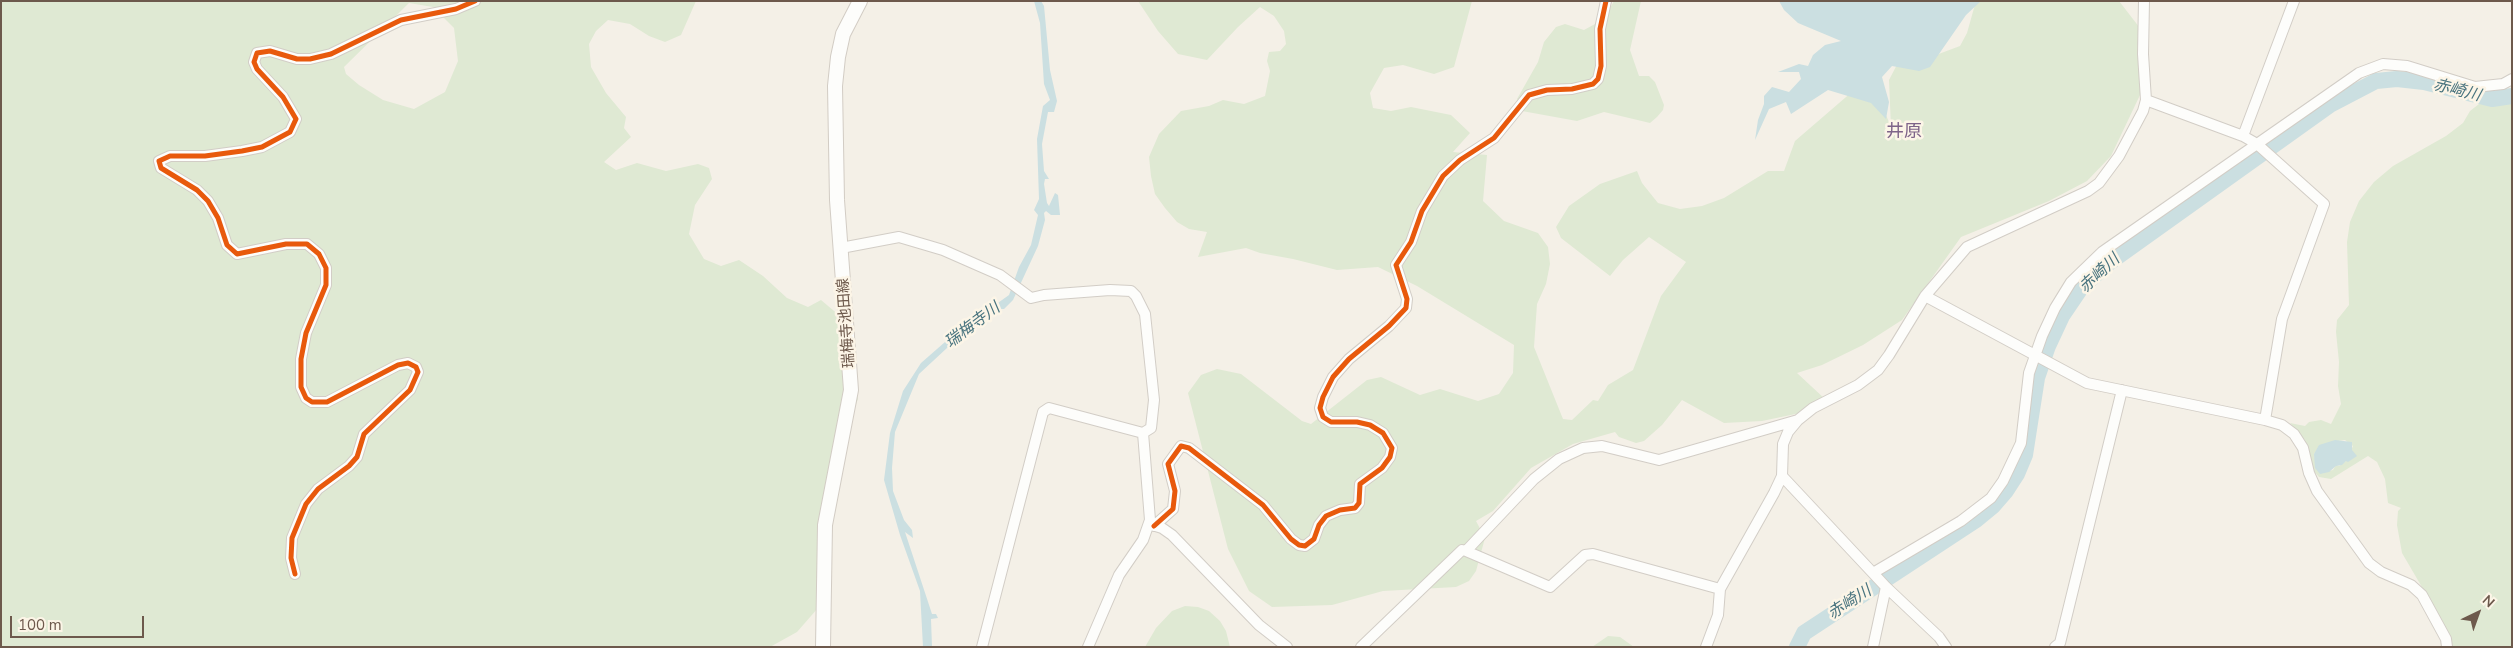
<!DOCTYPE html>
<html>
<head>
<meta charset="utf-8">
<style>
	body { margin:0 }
	#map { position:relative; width:2513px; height:648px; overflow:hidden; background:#f4f0e7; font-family:"Nunito Sans",sans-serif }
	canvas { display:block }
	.frame { position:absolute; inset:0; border:2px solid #6d594c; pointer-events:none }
	.north { position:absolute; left:2453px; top:588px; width:50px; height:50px; -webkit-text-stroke:4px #fcf5e7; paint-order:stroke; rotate:42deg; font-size:14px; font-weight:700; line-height:20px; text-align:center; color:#6d594c }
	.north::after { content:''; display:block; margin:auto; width:18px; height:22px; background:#6d594c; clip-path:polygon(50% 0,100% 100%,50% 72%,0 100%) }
	.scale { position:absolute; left:10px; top:616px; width:134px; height:22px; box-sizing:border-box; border:2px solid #6d594c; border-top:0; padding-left:6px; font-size:15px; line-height:18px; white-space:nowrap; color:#6d594c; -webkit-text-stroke:4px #fcf5e7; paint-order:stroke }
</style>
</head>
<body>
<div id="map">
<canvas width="2513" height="648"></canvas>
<div class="frame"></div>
<div class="north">N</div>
<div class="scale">100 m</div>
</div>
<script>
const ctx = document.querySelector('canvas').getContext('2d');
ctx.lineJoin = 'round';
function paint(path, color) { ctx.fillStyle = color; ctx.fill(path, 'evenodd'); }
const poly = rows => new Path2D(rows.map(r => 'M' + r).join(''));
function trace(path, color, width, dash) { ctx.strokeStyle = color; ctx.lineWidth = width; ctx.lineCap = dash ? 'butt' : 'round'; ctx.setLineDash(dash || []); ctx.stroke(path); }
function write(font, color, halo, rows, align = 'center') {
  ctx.font = font + ' "Nunito Sans","Noto Sans JP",sans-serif'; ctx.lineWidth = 5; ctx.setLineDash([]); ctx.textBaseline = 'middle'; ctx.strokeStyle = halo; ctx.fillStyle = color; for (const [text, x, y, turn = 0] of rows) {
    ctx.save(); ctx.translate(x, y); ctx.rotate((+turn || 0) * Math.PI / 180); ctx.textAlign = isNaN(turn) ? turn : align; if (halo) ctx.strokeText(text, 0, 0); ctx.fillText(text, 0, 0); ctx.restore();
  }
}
paint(poly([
	[1,1,696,1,681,35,665,42,649,36,630,24,608,20,596,31,589,44,591,67,606,93,626,117,624,128,631,137,604,162,616,170,637,163,666,171,698,164,709,168,712,179,695,205,689,234,704,259,721,266,739,260,763,276,787,298,808,307,821,300,840,316,858,399,827,480,818,608,797,632,770,647,1,647],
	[409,3,433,7,454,28,458,61,445,92,414,109,383,100,359,85,346,74,344,67],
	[1138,1,1472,1,1454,67,1434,74,1403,65,1384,68,1370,93,1373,108,1391,111,1411,107,1451,115,1470,133,1453,152,1487,155,1483,201,1504,221,1538,233,1548,247,1550,264,1546,284,1537,304,1534,347,1563,419,1572,420,1593,400,1598,401,1608,385,1633,370,1661,296,1686,262,1649,237,1623,260,1610,276,1561,238,1556,227,1569,206,1600,184,1637,171,1642,183,1658,203,1680,209,1702,206,1724,198,1768,171,1784,171,1795,141,1853,91,1881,103,1891,127,1889,80,1901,57,1920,61,1960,46,1967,33,1976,1,2119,1,2143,32,2140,95,2111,156,2087,181,2049,201,1961,237,1902,320,1863,345,1822,365,1797,373,1825,399,1805,412,1762,421,1724,423,1682,400,1662,425,1644,441,1636,443,1619,437,1615,432,1573,444,1531,468,1493,511,1476,521,1485,538,1476,571,1469,581,1456,587,1383,591,1332,605,1272,607,1249,591,1228,549,1188,393,1201,375,1217,369,1241,374,1302,421,1311,424,1367,380,1381,377,1420,395,1440,389,1478,401,1499,394,1513,373,1514,345,1417,286,1378,267,1337,270,1293,259,1260,253,1246,248,1198,257,1207,232,1189,229,1177,222,1165,208,1155,194,1151,176,1149,157,1159,134,1181,111,1209,106,1223,100,1244,104,1265,96,1270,71,1267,61,1269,52,1280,51,1286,44,1284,31,1274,16,1260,7,1238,27,1207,60,1178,54,1158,31],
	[1614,1,1641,1,1630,50,1639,76,1649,76,1655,82,1664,105,1663,110,1657,117,1650,123,1604,112,1577,121,1522,111,1517,99,1538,62,1544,42,1556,27,1565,24,1584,30,1595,24,1610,8],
	[2512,93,2512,647,2451,647,2447,630,2402,553,2397,525,2398,511,2401,508,2388,503,2385,479,2377,462,2368,456,2331,479,2319,477,2313,470,2305,440,2290,423,2305,426,2309,422,2321,420,2331,424,2341,404,2338,386,2339,362,2336,332,2337,320,2349,305,2347,242,2350,222,2359,201,2374,182,2393,166,2446,136,2463,123,2470,111,2479,104,2497,94],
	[2345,440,2353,446,2346,461,2339,466,2336,465,2333,470,2324,472,2318,469,2314,454,2317,450,2331,442],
	[1185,606,1198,607,1209,611,1220,621,1226,631,1230,647,1145,647,1156,628,1172,611],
	[1608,636,1620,637,1634,647,1592,647]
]), '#dfe9d3');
paint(poly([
	[1034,1,1041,1,1044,6,1050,70,1057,101,1054,112,1048,112,1042,144,1044,171,1049,179,1045,179,1044,184,1047,203,1049,206,1055,193,1058,195,1060,215,1051,215,1046,211,1044,213,1045,220,1038,246,1013,300,1004,309,1000,309,947,348,919,374,895,432,892,468,893,491,904,520,912,530,913,538,905,532,932,614,936,614,938,618,931,619,932,647,923,647,920,591,900,535,884,480,890,433,903,391,921,363,953,335,1009,295,1019,267,1031,245,1038,215,1034,210,1039,199,1037,139,1043,106,1050,100,1044,84,1040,23],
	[1779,1,1981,1,1966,15,1930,67,1919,71,1892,66,1882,77,1889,102,1886,119,1871,103,1828,90,1791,114,1786,102,1769,109,1755,140,1758,120,1764,104,1764,96,1772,87,1789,92,1801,79,1799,72,1778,72,1799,64,1808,66,1813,55,1825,45,1841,41,1798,23,1784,10],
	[2335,440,2352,442,2352,450,2357,456,2348,462,2346,461,2342,465,2336,466,2329,472,2320,474,2315,468,2314,454,2319,445]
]), '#cbdfe1');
trace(poly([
	[1797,647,1804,633,1976,520,1993,506,2006,491,2017,474,2025,455,2037,378,2048,346,2062,316,2081,288,2106,265,2330,105,2376,81,2397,79,2424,82,2492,99,2512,96]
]), '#cbdfe1', 16);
const minor = poly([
	[2146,100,2243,136,2257,144,2324,204,2282,319,2265,420],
	[2243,136,2294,1],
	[841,248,899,237,943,250,1000,275,1031,298,1044,295,1110,290,1131,291,1136,296,1145,314,1154,400,1151,428,1143,433,1049,408,1043,412,982,647],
	[1925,296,2087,383,2265,420,2282,425,2294,434,2303,448,2309,473,2317,491,2369,563,2381,572,2411,585,2422,595,2446,639,2447,647],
	[1782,476,1886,587,1939,637,1946,647],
	[1149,524,1162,528,1172,535,1259,625,1287,647],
	[1154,526,1173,509,1175,491,1168,464,1181,446,1189,448,1263,505,1291,539,1299,545,1305,546,1314,539,1319,525,1326,516,1340,510,1355,508,1359,503,1360,484,1382,468,1390,457,1392,448,1383,433,1370,425,1357,422,1331,422,1323,417,1320,408,1323,397,1333,377,1349,359,1389,326,1406,308,1407,299,1396,265,1411,242,1422,211,1443,176,1460,160,1494,138,1529,95,1547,90,1572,89,1593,84,1598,79,1601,66,1600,29,1606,1],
	[1466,551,1550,587,1585,555,1593,554,1720,589],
	[1873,573,1961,521,1991,498,2003,481,2021,443,2029,373,2042,336,2055,308,2071,282,2102,252,2359,73,2383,64,2407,66,2475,87,2503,84,2512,79],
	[295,574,291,558,292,538,306,504,318,489,349,466,357,457,364,434,410,390,418,372,416,367,408,363,398,365,327,402,312,402,306,398,301,387,301,359,306,333,326,285,326,268,319,254,307,244,286,244,237,254,227,245,218,218,208,201,197,190,161,168,159,161,170,156,205,156,242,151,262,147,290,132,296,119,283,97,257,69,254,62,257,53,270,51,297,59,310,59,331,54,401,20,456,9,475,1],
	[1088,647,1119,575,1143,540,1150,520,1143,433],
	[1361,647,1462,550,1466,551,1534,479,1559,459,1583,448,1602,446,1659,460,1798,420],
	[1706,647,1718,615,1720,589,1774,493,1782,476,1783,444,1788,432,1798,420,1813,408,1858,385,1878,370,1889,355,1925,296,1967,247,2088,191,2099,183,2119,156,2143,111,2146,100,2143,54,2144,1],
	[1873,647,1886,587],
	[2055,647,2060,643,2122,390]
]);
const secondary = poly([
	[823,647,825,525,851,390,837,200,835,86,838,57,843,34,860,1]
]);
trace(minor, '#d2cdc6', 12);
trace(secondary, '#d2ccc4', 16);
trace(minor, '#fdfdfb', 10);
trace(secondary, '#fdfdfb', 14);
trace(poly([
	[1154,526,1173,509,1175,491,1168,464,1181,446,1189,448,1263,505,1291,539,1299,545,1305,546,1314,539,1319,525,1326,516,1340,510,1355,508,1359,503,1360,484,1382,468,1390,457,1392,448,1383,433,1370,425,1357,422,1331,422,1323,417,1320,408,1323,397,1333,377,1349,359,1389,326,1406,308,1407,299,1396,265,1411,242,1422,211,1443,176,1460,160,1494,138,1529,95,1547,90,1572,89,1593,84,1598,79,1601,66,1600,29,1606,1],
	[295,574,291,558,292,538,306,504,318,489,349,466,357,457,364,434,410,390,418,372,416,367,408,363,398,365,327,402,312,402,306,398,301,387,301,359,306,333,326,285,326,268,319,254,307,244,286,244,237,254,227,245,218,218,208,201,197,190,161,168,159,161,170,156,205,156,242,151,262,147,290,132,296,119,283,97,257,69,254,62,257,53,270,51,297,59,310,59,331,54,401,20,456,9,475,1]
]), '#e8590c', 5);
write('15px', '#6d594c', '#fcf5e7', [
	["瑞梅寺池田線",847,323,-94]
]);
write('italic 16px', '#48737e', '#fcf5e7', [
	["赤崎川",2457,91,14],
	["赤崎川",2100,274,-43],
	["瑞梅寺川",973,326,-37],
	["赤崎川",1850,603,-33]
]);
write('18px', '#7e6489', '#fcf5e7', [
	["井原",1904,133]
]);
</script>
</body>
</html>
